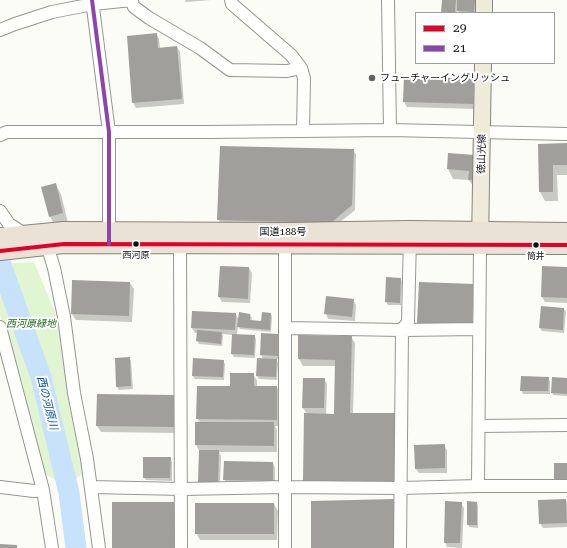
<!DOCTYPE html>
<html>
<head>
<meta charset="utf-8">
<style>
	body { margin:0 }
	#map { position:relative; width:567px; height:548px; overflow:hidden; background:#fcfcf6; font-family:"Roboto Serif",serif }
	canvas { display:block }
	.legend { position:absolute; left:415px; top:12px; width:140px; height:52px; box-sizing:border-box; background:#fff; border:1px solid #9f9f9f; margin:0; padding:5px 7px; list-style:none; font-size:12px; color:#101010 }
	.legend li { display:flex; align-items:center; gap:8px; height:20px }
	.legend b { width:20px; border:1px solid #9f9f9f }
</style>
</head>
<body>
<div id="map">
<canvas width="567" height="548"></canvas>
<ul class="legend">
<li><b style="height:5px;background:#e4002b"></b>29</li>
<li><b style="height:5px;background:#8e44ad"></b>21</li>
</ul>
</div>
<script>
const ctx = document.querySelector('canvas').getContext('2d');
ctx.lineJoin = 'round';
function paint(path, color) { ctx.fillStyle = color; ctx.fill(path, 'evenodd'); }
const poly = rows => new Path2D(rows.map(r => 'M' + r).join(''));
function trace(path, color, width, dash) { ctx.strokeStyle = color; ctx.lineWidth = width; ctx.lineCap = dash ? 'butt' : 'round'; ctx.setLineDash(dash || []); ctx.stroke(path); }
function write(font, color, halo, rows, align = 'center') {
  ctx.font = font + ' "Roboto Serif","Noto Sans JP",serif'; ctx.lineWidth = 4; ctx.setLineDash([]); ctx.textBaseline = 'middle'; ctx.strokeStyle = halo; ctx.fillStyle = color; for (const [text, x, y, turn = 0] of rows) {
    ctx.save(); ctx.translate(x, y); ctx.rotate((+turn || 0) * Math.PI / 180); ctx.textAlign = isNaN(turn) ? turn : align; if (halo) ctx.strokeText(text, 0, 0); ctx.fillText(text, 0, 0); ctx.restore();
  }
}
paint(poly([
	[34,262,57,317,84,472,74,481,61,483,45,474,0,315,0,264]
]), '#e2f5d3');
paint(poly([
	[185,0,211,0,186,2],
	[443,0,476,0,475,13,459,13,457,9,457,13,442,13],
	[156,34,159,39,160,48,177,47,180,52,184,104,136,108,133,103,128,37],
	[474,80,477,85,476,109,407,107,404,102],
	[567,144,567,175,557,175,558,201,545,201,540,192,539,145],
	[353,150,356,154,355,210,334,227,221,224,218,219],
	[449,154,474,156,475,189,469,180,453,179,448,169],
	[55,184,61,194,68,223,55,226,50,216],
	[543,267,567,268,567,303,545,302,542,297],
	[249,268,252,273,250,303,222,302,219,297],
	[401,279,402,282,401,305,388,305,386,302],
	[130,283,134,289,132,322,76,320,72,314],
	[420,283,477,291,475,331,422,330,418,323],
	[353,300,356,305,355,321,328,319,326,314],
	[541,308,564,309,566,312,564,333,542,331,540,328],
	[235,313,239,320,250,314,252,318,251,321,262,322,271,314,272,317,271,332,240,329,238,325,237,335,254,336,256,339,255,358,234,357,232,354,233,335,222,334,223,336,222,346,199,344,197,341,198,333,195,333,192,328],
	[262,334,278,335,280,338,279,359,276,359,278,363,277,380,259,379,257,376,263,359,261,355],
	[299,336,351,337,355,343,353,414,399,421,308,488,304,481,305,414,307,414,303,408,324,379,327,384,326,415,335,415,336,366,303,366,299,359],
	[129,358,131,361,133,389,119,390,117,387],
	[223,361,225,364,224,380,195,379,193,376],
	[253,374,257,381,257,387,277,387,280,394,280,426,275,426,277,430,277,452,219,452,221,456,220,487,202,486,199,482,200,452,196,445,196,423,200,423,197,418,231,387],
	[548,378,550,381,550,394,523,394,521,390],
	[567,379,567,396,553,395,552,392],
	[174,396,177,433,101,432,97,426],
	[444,445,447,450,447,473,419,473,416,469],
	[170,458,172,462,172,481,146,480,144,477],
	[273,463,275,468,275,485,227,484,224,479],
	[566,500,567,503,567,527,543,528,540,523],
	[461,503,464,508,462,548,447,547,445,542],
	[477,503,478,506,478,528,469,527,468,524],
	[274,504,278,511,277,540,200,540,196,533]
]), '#0003');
trace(poly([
	[0,262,41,377,69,493,76,548]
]), '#c8e2fb', 21);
paint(poly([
	[442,0,456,0,455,13,441,13],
	[457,0,475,0,474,12,457,11],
	[157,33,158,48,177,46,182,99,132,103,127,36],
	[404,76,474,79,473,104,403,102],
	[567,143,567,165,553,165,553,192,539,192,538,144],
	[220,146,354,149,352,205,331,223,217,220],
	[448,153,475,155,473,180,468,180,469,171,447,169],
	[56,183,63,213,49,217,41,187],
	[220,266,249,267,248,299,218,297],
	[542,266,567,267,567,298,541,297],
	[386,277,401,278,400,303,385,302],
	[72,280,130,282,129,316,71,314],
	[419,282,474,284,472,325,417,323],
	[326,296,354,299,352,317,324,314],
	[541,306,564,308,563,330,539,328],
	[192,311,236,313,235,330,191,328],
	[239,312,250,314,250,320,261,321,262,312,271,313,270,330,237,327],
	[197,330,222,332,221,344,196,341],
	[261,333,279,334,278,356,260,355],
	[232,334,255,335,254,355,231,354],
	[298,335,352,336,350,413,396,413,395,483,303,481,304,413,334,414,335,360,298,359],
	[130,357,131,386,116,387,115,358],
	[193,358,224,360,223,377,192,376],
	[257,358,277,359,276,377,256,376],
	[230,373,254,373,254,386,277,386,277,420,196,419,197,386,230,386],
	[521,376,549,377,548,391,520,391],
	[552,377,567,378,567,394,551,393],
	[303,378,325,378,324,408,302,408],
	[97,394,175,395,174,427,96,426],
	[195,422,274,422,274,446,195,445],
	[445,444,445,468,415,469,414,445],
	[199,450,219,450,218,482,198,482],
	[143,457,171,457,170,478,143,478],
	[224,461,273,462,273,481,223,480],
	[554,463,567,463,567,481,554,480],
	[394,499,395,548,311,548,311,501],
	[566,499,567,523,539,524,538,500],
	[445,501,462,502,460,543,444,543],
	[467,501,477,502,477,525,467,525],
	[112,502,177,502,177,548,112,548],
	[195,503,274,503,274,534,195,534],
	[0,544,17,545,17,548,0,548]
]), '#a09f9b');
const minor = poly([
	[92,0,109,132,109,238],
	[131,0,134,7,149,18,200,48,230,70,287,71,301,68],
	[231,0,232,4,291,55,301,68,304,78,303,131],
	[388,0,390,130],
	[0,30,15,24,52,12,93,4,132,0],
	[0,135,7,132,209,132,390,130,567,134],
	[0,211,9,224,26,235],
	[180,238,181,548],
	[42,243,47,245,54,268,64,317,74,393,87,459,99,548],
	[0,327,43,490,52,548],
	[286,328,402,330,479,329],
	[479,426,567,425],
	[478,486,480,246],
	[0,487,34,491,43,490],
	[91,487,182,489,285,487,401,488,478,486,567,486],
	[285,548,285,237],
	[400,548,402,330,408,322,410,237]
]);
const major = poly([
	[484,13,484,0],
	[480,243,483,63]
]);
const highway = poly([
	[0,237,64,231,285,232,410,230,567,232],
	[0,251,64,244,567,245]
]);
trace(minor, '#969694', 14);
trace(major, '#848481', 18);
trace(highway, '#848481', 20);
trace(minor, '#fffffe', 12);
trace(major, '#eeebda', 16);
trace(highway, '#ebe2d6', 18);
trace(poly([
	[0,251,64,244,567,245]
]), '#e4002b', 4);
trace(poly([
	[92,0,109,132,109,244]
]), '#8e44ad', 4);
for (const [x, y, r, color] of [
	[372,78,4,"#636360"],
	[136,244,3.5,"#101010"],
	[536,245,3.5,"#101010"]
]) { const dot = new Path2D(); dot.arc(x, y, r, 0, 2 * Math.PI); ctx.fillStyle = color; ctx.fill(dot); trace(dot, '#fff', 1.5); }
write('9px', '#101010', '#fff', [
	["西河原",136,255],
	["筒井",536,256]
]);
write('10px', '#101010', '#fff', [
	["フューチャーイングリッシュ",380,78]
], 'left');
write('10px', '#101010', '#fff', [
	["徳山光線",482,154,-89],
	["国道188号",283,232]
]);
write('italic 10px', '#1f7018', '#fff', [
	["西河原緑地",31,324]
]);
write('italic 11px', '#0a52b1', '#fff', [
	["西の河原川",47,403,76]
]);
</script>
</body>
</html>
